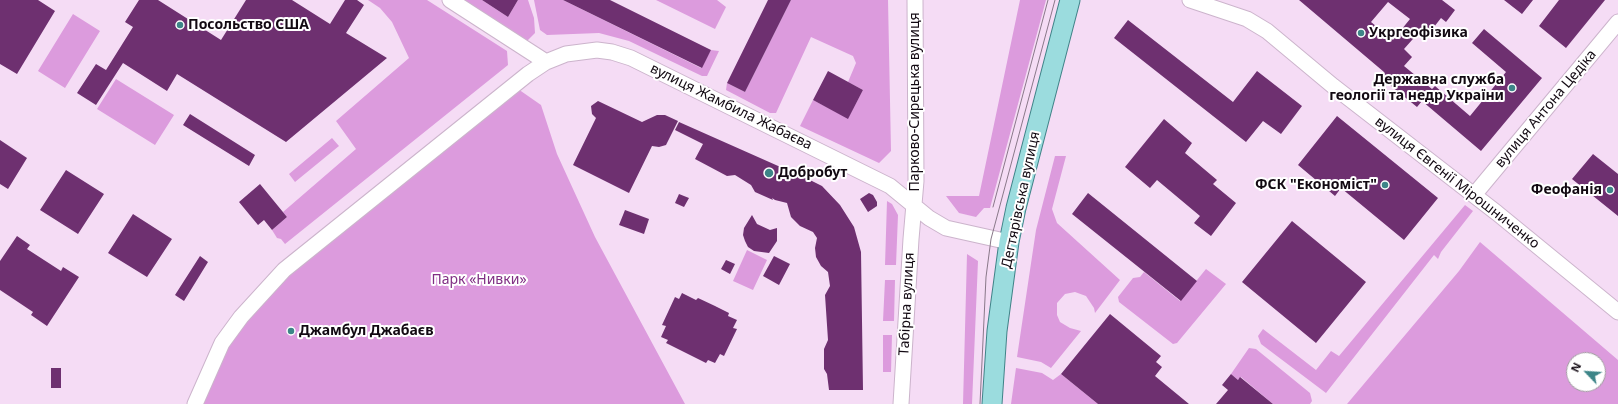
<!DOCTYPE html>
<html>
<head>
<meta charset="utf-8">
<style>
	body { margin:0 }
	#map { position:relative; width:1618px; height:404px; overflow:hidden; background:#f5dcf5; font-family:"Noto Sans",sans-serif }
	canvas { display:block }
	.north { position:absolute; left:1566px; top:352px; width:40px; height:40px; box-sizing:border-box; background:#fff; border:1px solid #a09da0; border-radius:50%; rotate:295deg; font-size:11px; font-weight:700; line-height:16px; text-align:center; color:#120912 }
	.north::after { content:''; display:block; margin:auto; width:14px; height:18px; background:#3d8588; clip-path:polygon(50% 0,100% 100%,50% 72%,0 100%) }
</style>
</head>
<body>
<div id="map">
<canvas width="1618" height="404"></canvas>
<div class="north">N</div>
</div>
<script>
const ctx = document.querySelector('canvas').getContext('2d');
ctx.lineJoin = 'round';
function paint(path, color) { ctx.fillStyle = color; ctx.fill(path, 'evenodd'); }
const poly = rows => new Path2D(rows.map(r => 'M' + r).join(''));
function trace(path, color, width, dash) { ctx.strokeStyle = color; ctx.lineWidth = width; ctx.lineCap = dash ? 'butt' : 'round'; ctx.setLineDash(dash || []); ctx.stroke(path); }
function write(font, color, halo, rows, align = 'center') {
  ctx.font = font + ' "Noto Sans",sans-serif'; ctx.lineWidth = 4; ctx.setLineDash([]); ctx.textBaseline = 'middle'; ctx.strokeStyle = halo; ctx.fillStyle = color; for (const [text, x, y, turn = 0] of rows) {
    ctx.save(); ctx.translate(x, y); ctx.rotate((+turn || 0) * Math.PI / 180); ctx.textAlign = isNaN(turn) ? turn : align; if (halo) ctx.strokeText(text, 0, 0); ctx.fillText(text, 0, 0); ctx.restore();
  }
}
paint(poly([
	[368,0,427,0,507,51,508,65,285,244,281,239,277,238,272,230,287,217,283,212,356,149,336,121,409,58,392,22,380,8],
	[461,0,482,0,508,17,518,0,528,0,534,18,535,33,527,41],
	[534,0,563,0,701,68,711,50,719,51,707,76,702,76,629,41,599,33,547,35,540,30],
	[656,0,717,0,726,7,715,29],
	[791,0,888,0,891,151,879,163,800,126,813,100,848,118,863,90,848,82,856,63,853,56,811,37,776,113,770,113,726,90,727,83,745,92],
	[1020,0,1046,0,990,208,984,208,976,217,959,213,946,196,979,196],
	[73,14,100,31,65,88,38,71],
	[116,79,174,115,155,145,97,109],
	[518,89,541,105,557,154,595,237,685,404,202,404,217,359,244,322,282,279],
	[332,138,339,146,295,182,289,174],
	[1055,156,1066,156,1052,209,1057,223,1120,280,1095,313,1094,308,1086,296,1075,292,1065,294,1057,303,1057,315,1060,322,1070,328,1081,331,1051,368,1041,362,1017,357,1036,230],
	[887,201,892,204,898,215,896,265,885,265],
	[1465,205,1473,211,1441,252,1438,259,1434,255,1326,393,1261,344,1258,336,1263,329,1316,370,1331,351,1339,356],
	[1480,242,1618,360,1618,404,1347,404,1459,271],
	[1574,360,1598,360,1598,384,1574,384],
	[747,250,767,260,753,290,733,281],
	[967,254,978,261,972,404,963,404],
	[1206,269,1226,284,1177,343,1173,344,1119,302,1118,297,1133,278,1140,277,1144,272,1180,301],
	[885,280,895,280,894,321,883,321],
	[883,335,892,335,891,372,883,372],
	[1249,348,1256,349,1310,393,1312,401,1310,404,1273,404,1241,377,1238,380,1231,374],
	[1016,368,1042,373,1053,380,1061,374,1098,404,1011,404]
]), '#dc9bdd');
paint(poly([
	[0,0,38,0,55,11,17,74,0,64],
	[139,0,158,0,221,40,246,0,292,0,330,24,345,0,357,0,364,5,346,33,387,58,286,142,177,74,167,91,123,63,96,105,77,93,96,64,106,70,133,27,125,22],
	[482,0,518,0,508,17],
	[563,0,610,0,711,50,702,68],
	[768,0,791,0,745,92,727,83],
	[1299,0,1442,0,1455,10,1446,22,1441,18,1427,36,1420,31,1404,49,1412,57,1404,66,1432,89,1435,86,1470,116,1506,72,1472,43,1484,29,1542,78,1481,151,1422,101,1417,107,1380,77,1384,72],
	[1388,2,1410,19,1393,40,1371,22],
	[1504,0,1533,0,1522,14],
	[1559,0,1605,0,1566,48,1539,26],
	[1128,20,1233,102,1257,71,1302,106,1281,134,1263,121,1246,142,1114,38],
	[828,71,863,90,848,119,813,100],
	[598,101,642,122,657,115,665,115,678,121,666,145,659,147,652,146,629,193,573,165,596,118,592,114,591,106],
	[190,114,255,155,249,166,183,125],
	[1337,116,1438,198,1404,240,1341,188,1335,196,1298,165],
	[1164,119,1192,143,1185,153,1217,180,1213,184,1236,203,1211,236,1194,223,1200,216,1157,180,1150,188,1125,167],
	[679,122,812,181,822,186,840,205,854,227,861,252,863,390,829,390,827,374,824,369,824,349,828,340,825,295,830,286,828,272,821,266,816,257,815,248,817,238,813,232,800,226,791,217,787,203,775,200,772,198,773,200,755,192,751,185,735,175,727,176,695,159,703,144,675,130],
	[0,140,27,158,8,189,0,184],
	[1593,154,1618,174,1618,216,1572,179],
	[66,170,104,194,78,234,40,210],
	[260,184,287,217,272,230,264,220,258,225,239,202],
	[869,193,873,195,877,202,877,206,868,212,860,199],
	[1088,193,1197,281,1181,301,1072,214],
	[679,194,689,198,684,207,675,203],
	[625,210,649,219,644,234,619,225],
	[133,214,172,239,147,277,108,253],
	[752,215,757,224,770,230,777,228,777,241,769,253,754,251,748,247,745,241,743,235,744,228],
	[1292,221,1366,282,1316,343,1242,282],
	[17,236,30,245,27,249,61,271,63,267,79,277,47,326,31,315,33,312,0,290,0,261],
	[200,256,208,262,184,301,175,295],
	[774,256,790,264,779,285,763,276],
	[726,260,735,264,730,274,721,269],
	[682,293,696,300,698,298,715,306,729,313,728,316,737,320,733,328,737,329,724,356,720,354,715,363,708,360,706,363,666,343,668,340,661,337,666,326,662,325,675,297,679,299],
	[1110,314,1161,356,1156,362,1162,367,1155,376,1189,404,1098,404,1061,374],
	[51,368,61,368,61,388,51,388],
	[1231,374,1238,380,1240,377,1273,404,1216,404,1228,390,1222,385]
]), '#6e3070');
const minor = poly([
	[450,0,546,62],
	[1190,0,1247,19,1267,31,1333,86,1497,213,1618,312],
	[1474,195,1618,22],
	[195,404,222,343,241,317,284,270,528,74,546,62,566,54,597,50,612,52,631,58,890,186,929,218,946,228,1009,242],
	[901,404,911,239,916,181,915,0]
]);
const major = poly([
	[992,404,997,331,1009,242,1016,208,1070,0]
]);
trace(minor, '#ccb4cc', 17);
trace(major, '#408388', 21);
trace(minor, '#fff', 15);
trace(major, '#9bdcde', 19);
trace(poly([
	[993,207,1048,0],
	[980,404,986,277,991,239,1055,0]
]), '#897889', 1);
for (const [x, y, r, color] of [
	[180,25,4,"#3d8588"],
	[1361,33,4,"#3d8588"],
	[1512,88,4,"#3d8588"],
	[769,173,5,"#3d8588"],
	[1385,185,4,"#3d8588"],
	[1610,190,4,"#3d8588"],
	[291,331,4,"#3d8588"]
]) { const dot = new Path2D(); dot.arc(x, y, r, 0, 2 * Math.PI); ctx.fillStyle = color; ctx.fill(dot); trace(dot, '#fff', 1.5); }
write('bold 14px', '#120912', '#fff', [
	["Посольство США",188,25],
	["Укргеофізика",1369,33],
	["Державна служба",1504,80,"right"],
	["геології та недр України",1504,96,"right"],
	["Добробут",778,173],
	["ФСК \"Економіст\"",1377,185,"right"],
	["Феофанія",1602,190,"right"],
	["Джамбул Джабаєв",299,331]
], 'left');
write('14px', '#120912', '#fff', [
	["Парково-Сирецька вулиця",915,102,-90],
	["вулиця Жамбила Жабаєва",731,107,26],
	["вулиця Антона Цедіка",1546,109,-50],
	["вулиця Євгенії Мірошниченко",1457,183,38],
	["Дегтярівська вулиця",1021,200,-78],
	["Табірна вулиця",907,304,-87]
]);
write('14px', '#813084', '#fff', [
	["Парк «Нивки»",479,280]
]);
</script>
</body>
</html>
